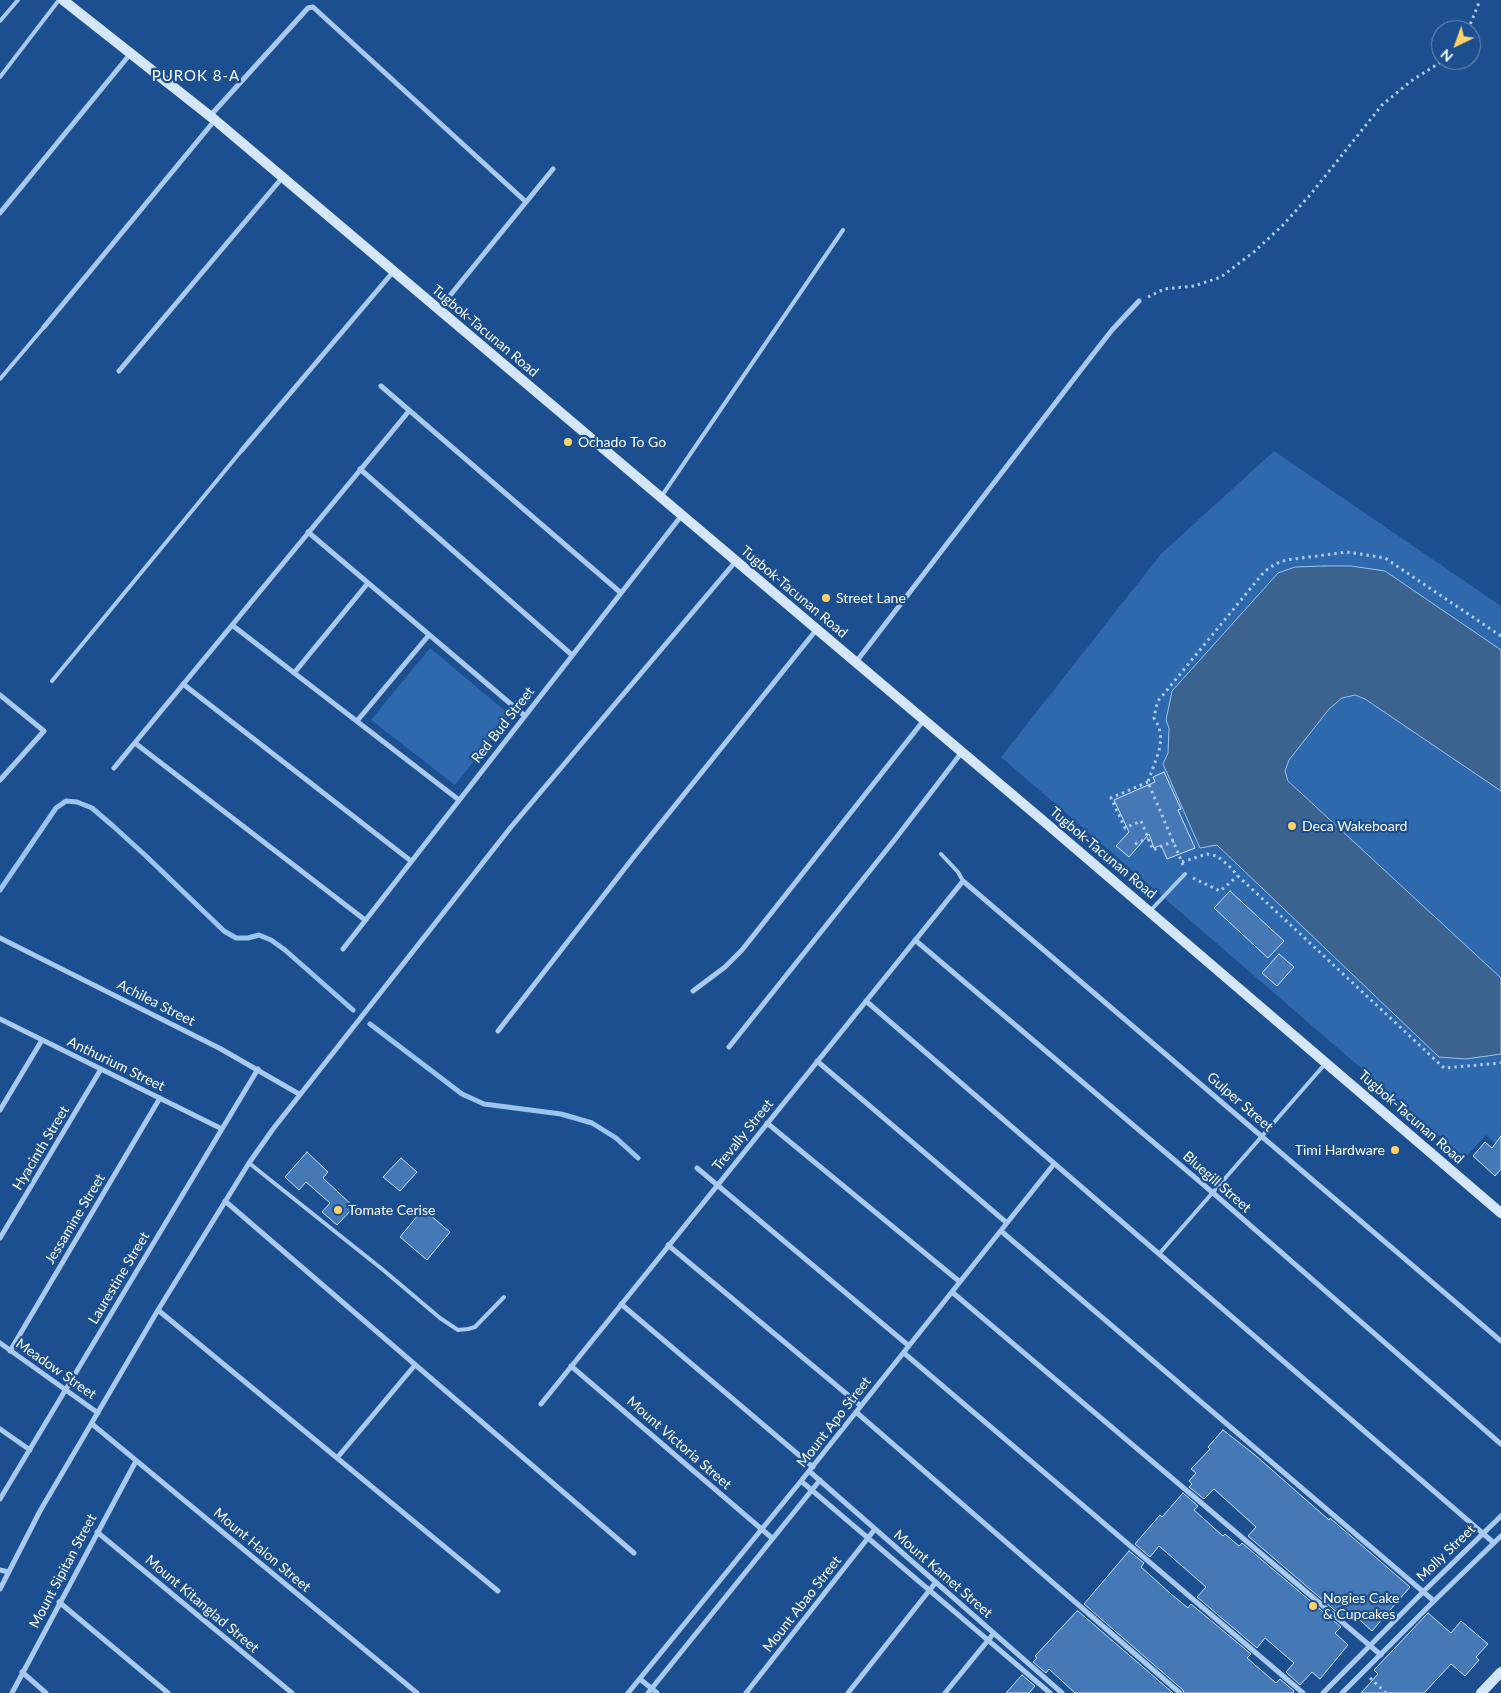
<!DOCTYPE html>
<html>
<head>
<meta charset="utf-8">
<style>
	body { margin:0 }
	#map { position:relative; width:1501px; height:1693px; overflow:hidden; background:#1b4f8f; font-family:Lato,sans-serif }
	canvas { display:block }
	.north { position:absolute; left:1431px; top:20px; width:50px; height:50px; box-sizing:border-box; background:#1b4f8f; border:1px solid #7695bc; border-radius:50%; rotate:222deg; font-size:14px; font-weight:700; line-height:20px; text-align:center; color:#fff }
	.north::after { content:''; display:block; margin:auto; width:18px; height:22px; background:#ffd166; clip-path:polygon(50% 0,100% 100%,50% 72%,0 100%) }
</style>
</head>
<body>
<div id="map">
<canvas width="1501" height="1693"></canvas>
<div class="north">N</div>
</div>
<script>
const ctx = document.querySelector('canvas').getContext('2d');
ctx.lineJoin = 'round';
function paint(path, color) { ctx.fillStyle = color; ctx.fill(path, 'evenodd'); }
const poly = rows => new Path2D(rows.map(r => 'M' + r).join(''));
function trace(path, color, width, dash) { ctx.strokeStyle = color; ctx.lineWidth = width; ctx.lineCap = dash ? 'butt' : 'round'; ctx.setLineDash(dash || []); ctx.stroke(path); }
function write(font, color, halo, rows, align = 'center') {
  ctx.font = font + ' Lato,sans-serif'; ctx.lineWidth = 4.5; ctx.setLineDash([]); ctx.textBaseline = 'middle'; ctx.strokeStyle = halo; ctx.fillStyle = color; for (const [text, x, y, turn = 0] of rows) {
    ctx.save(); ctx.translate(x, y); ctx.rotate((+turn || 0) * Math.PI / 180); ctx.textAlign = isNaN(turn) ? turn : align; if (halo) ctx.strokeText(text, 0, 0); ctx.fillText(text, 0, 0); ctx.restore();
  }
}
paint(poly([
	[1274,451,1501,606,1501,1149,1486,1135,1465,1158,1001,757,1161,554],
	[430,648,510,715,455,785,371,720]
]), '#2e69ad');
const water = poly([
	[1324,566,1351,566,1385,571,1501,650,1501,791,1365,699,1355,695,1342,698,1329,709,1289,760,1285,771,1288,781,1501,978,1501,1054,1466,1059,1439,1057,1217,845,1200,848,1163,764,1168,753,1169,728,1166,720,1172,691,1278,573,1295,567,1324,566]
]);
paint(water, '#3c6290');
trace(water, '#9cc4f0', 1);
trace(poly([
	[0,890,56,808,66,801,77,802,92,808,113,826,146,856,224,931,236,938,248,938,259,935,271,940,285,950,353,1010],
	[370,1024,462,1094,484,1104,561,1114,592,1123,616,1138,638,1158]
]), '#9cc4f0', 5);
const building = poly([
	[1164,772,1181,809,1178,810,1195,848,1167,859,1161,845,1154,848,1149,834,1129,857,1116,846,1129,832,1114,800,1155,782,1153,777,1164,772],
	[1230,891,1284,941,1268,958,1214,908,1230,891],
	[1279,954,1294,967,1277,986,1262,973,1279,954],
	[1501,1136,1501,1169,1495,1176,1473,1156,1485,1142,1492,1148,1501,1136],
	[307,1152,328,1172,323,1178,354,1207,337,1225,322,1212,330,1203,306,1182,299,1190,285,1177,307,1152],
	[401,1158,417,1172,400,1191,383,1177,401,1158],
	[423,1209,450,1232,427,1260,400,1237,423,1209],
	[1223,1430,1255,1455,1329,1520,1330,1518,1410,1587,1372,1631,1352,1613,1346,1620,1248,1536,1256,1527,1214,1489,1204,1499,1189,1487,1192,1484,1189,1481,1196,1473,1191,1469,1210,1449,1208,1447,1223,1430],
	[1183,1493,1198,1506,1194,1510,1223,1536,1225,1534,1239,1546,1242,1543,1341,1627,1335,1633,1348,1645,1320,1679,1312,1672,1300,1685,1286,1672,1294,1663,1265,1638,1257,1648,1197,1597,1206,1587,1174,1559,1159,1546,1150,1557,1135,1544,1160,1515,1162,1517,1183,1493],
	[1129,1551,1144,1563,1141,1567,1171,1594,1188,1608,1191,1604,1251,1654,1247,1658,1276,1683,1280,1679,1294,1691,1293,1693,1184,1693,1183,1690,1084,1604,1129,1551],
	[1077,1611,1078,1611,1173,1693,1075,1693,1049,1669,1046,1673,1033,1662,1037,1658,1035,1656,1077,1611],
	[1428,1613,1451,1633,1461,1621,1488,1644,1476,1657,1479,1660,1465,1676,1451,1664,1424,1693,1361,1693,1378,1674,1374,1670,1428,1613],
	[1022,1675,1035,1686,1029,1693,1006,1693,1022,1675]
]);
paint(building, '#4478b7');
trace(building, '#cfe3fa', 1);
trace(poly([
	[1468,30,1480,0],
	[1148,297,1164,289,1194,286,1221,277,1255,251,1283,225,1310,195,1382,105,1411,81,1444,60],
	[1148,782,1111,798,1125,828,1141,821,1153,850,1174,841],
	[1135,844,1148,838],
	[1182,862,1207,854,1217,856,1228,865,1238,876,1444,1068,1501,1063],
	[1183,865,1148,782,1159,751,1161,739,1159,727,1154,718,1156,708,1158,701,1264,572,1275,564,1286,560,1347,552,1385,558,1501,636],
	[1193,878,1220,891,1238,876],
	[1370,1678,1386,1693]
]), '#a9c9ee', 3, [2.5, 4]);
trace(poly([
	[0,21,18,0],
	[0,77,59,0],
	[0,379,44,327],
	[661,497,843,230],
	[52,681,242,450],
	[941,854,958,872,963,881],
	[1150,911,1185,874],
	[249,1163,382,1269,440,1318,458,1330,468,1329,475,1327,504,1297],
	[1159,1254,1325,1064]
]), '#a9c9ee', 4);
trace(poly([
	[210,116,308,8,313,7,525,201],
	[0,213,131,53],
	[439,309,553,169],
	[44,327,215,120],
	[119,371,282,178],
	[381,386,621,593],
	[242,450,393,272],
	[360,469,572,655],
	[308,532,525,716],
	[232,625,459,800],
	[856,662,1087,362,1112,330,1139,301],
	[294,673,368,583],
	[183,684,411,861],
	[0,695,44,731,0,780],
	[357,721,429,635],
	[135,743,365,920],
	[114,768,409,411],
	[0,938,221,1049,299,1094],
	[915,940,1212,1192,1501,1444],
	[343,949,682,515],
	[693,991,725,967,742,950,924,720],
	[866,1001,1494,1543],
	[0,1019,222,1129],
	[498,1031,636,854,817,629],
	[729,1047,896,838,962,752],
	[817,1061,1007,1223],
	[0,1110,42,1040],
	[767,1123,960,1282],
	[697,1168,909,1346],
	[225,1201,634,1553],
	[1001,1231,1434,1601],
	[0,1238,101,1069],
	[668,1245,861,1406],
	[952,1292,1381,1655],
	[621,1304,813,1467],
	[158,1310,498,1591],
	[0,1343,98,1413],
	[10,1351,160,1098],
	[904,1353,1303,1693],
	[571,1366,772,1538],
	[541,1404,963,881,1501,1341],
	[856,1412,1180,1693],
	[92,1424,417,1693],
	[0,1429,30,1450],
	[337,1458,415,1365],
	[809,1471,1062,1693],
	[801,1481,1050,1693],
	[0,1499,258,1069],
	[97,1532,292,1693],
	[0,1570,8,1572],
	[0,1589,40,1511,158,1310,249,1163,273,1129,511,827,736,561],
	[59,1602,168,1693],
	[22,1672,46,1693],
	[640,1679,657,1693],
	[12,1693,136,1461],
	[628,1693,801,1481,1054,1164],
	[648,1693,820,1480],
	[746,1693,875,1529],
	[848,1693,936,1582],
	[945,1693,994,1633],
	[1323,1693,1424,1591,1501,1516],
	[1342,1693,1434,1601,1501,1536]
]), '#a9c9ee', 5);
trace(poly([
	[63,0,215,120,1047,824,1501,1213],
	[1481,1693,1501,1672]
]), '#d6e6fa', 10);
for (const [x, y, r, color] of [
	[568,442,5,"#ffd166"],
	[826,598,5,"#ffd166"],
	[1292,826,5,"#ffd166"],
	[1395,1150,5,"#ffd166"],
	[338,1210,5,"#ffd166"],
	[1313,1606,5,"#ffd166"]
]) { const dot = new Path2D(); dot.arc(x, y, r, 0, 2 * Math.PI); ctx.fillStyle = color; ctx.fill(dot); trace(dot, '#1b4f8f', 2); }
write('14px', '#fff', '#1b4f8f', [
	["Tugbok-Tacunan Road",485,331,40],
	["Tugbok-Tacunan Road",794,592,40],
	["Red Bud Street",503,725,-52],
	["Tugbok-Tacunan Road",1103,853,40],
	["Achilea Street",156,1003,27],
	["Anthurium Street",116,1064,26],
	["Gulper Street",1240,1102,41],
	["Tugbok-Tacunan Road",1411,1117,41],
	["Trevally Street",743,1135,-51],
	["Hyacinth Street",41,1148,-59],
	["Bluegill Street",1217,1182,41],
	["Jessamine Street",75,1219,-59],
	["Laurestine Street",119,1278,-59],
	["Meadow Street",56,1369,35],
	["Mount Apo Street",834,1422,-52],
	["Mount Victoria Street",679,1443,41],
	["Mount Halon Street",262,1550,40],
	["Molly Street",1446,1553,-44],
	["Mount Sipitan Street",63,1571,-62],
	["Mount Kamet Street",943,1574,41],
	["Mount Kitanglad Street",202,1604,40],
	["Mount Abao Street",802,1604,-52]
]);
write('14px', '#fff', '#1b4f8f', [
	["Ochado To Go",578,442],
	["Street Lane",836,598],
	["Deca Wakeboard",1302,826],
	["Timi Hardware",1385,1150,"right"],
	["Tomate Cerise",348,1210],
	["Nogies Cake",1323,1598],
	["& Cupcakes",1323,1614]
], 'left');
ctx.letterSpacing = '1px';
write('15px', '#fff', '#1b4f8f', [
	["PUROK 8-A",196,76]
]);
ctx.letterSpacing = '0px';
</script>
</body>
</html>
